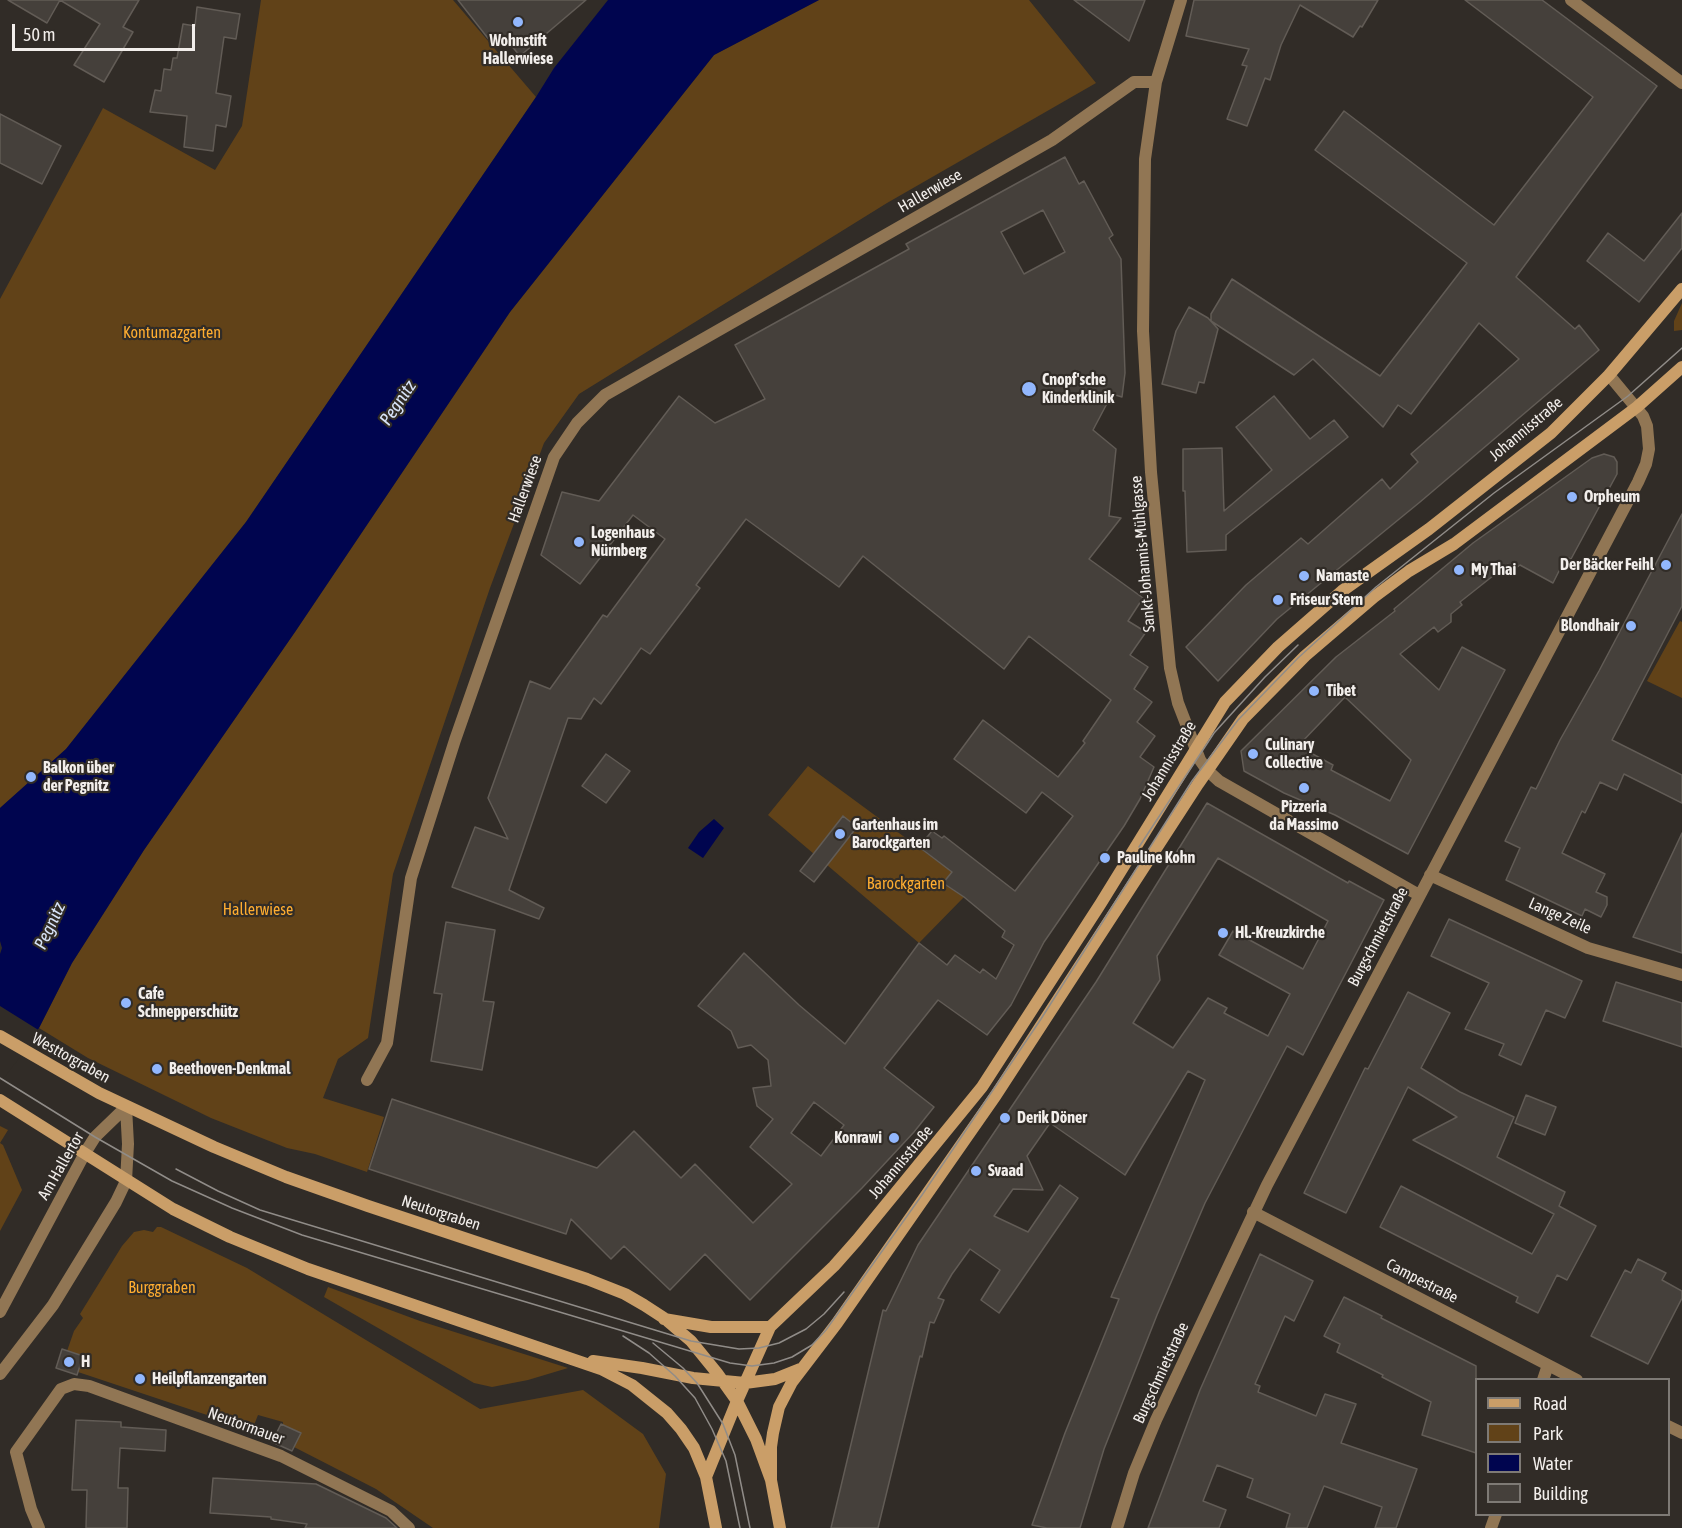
<!DOCTYPE html>
<html>
<head>
<meta charset="utf-8">
<style>
	body { margin:0 }
	#map { position:relative; width:1682px; height:1528px; overflow:hidden; background:#312c27; font-family:"Asap Condensed",sans-serif }
	canvas { display:block }
	.legend { position:absolute; left:1475px; top:1378px; width:195px; height:138px; box-sizing:border-box; background:#312c27; border:2px solid #7e7a75; margin:0; padding:8px 10px; list-style:none; font-size:18px; color:#f2eeeb }
	.legend li { display:flex; align-items:center; gap:12px; height:30px }
	.legend b { width:30px; border:2px solid #7e7a75 }
	.scale { position:absolute; left:12px; top:24px; width:183px; height:27px; box-sizing:border-box; border:3px solid #f2eeeb; border-top:0; padding-left:8px; font-size:18px; line-height:21px; white-space:nowrap; color:#f2eeeb; -webkit-text-stroke:4px #312c27; paint-order:stroke }
</style>
</head>
<body>
<div id="map">
<canvas width="1682" height="1528"></canvas>
<ul class="legend">
<li><b style="height:8px;background:#ca9e68"></b>Road</li>
<li><b style="height:16px;background:#614218"></b>Park</li>
<li><b style="height:16px;background:#00054f"></b>Water</li>
<li><b style="height:16px;background:#45403b"></b>Building</li>
</ul>
<div class="scale">50 m</div>
</div>
<script>
const ctx = document.querySelector('canvas').getContext('2d');
ctx.lineJoin = 'round';
function paint(path, color) { ctx.fillStyle = color; ctx.fill(path, 'evenodd'); }
const poly = rows => new Path2D(rows.map(r => 'M' + r).join(''));
function trace(path, color, width, dash) { ctx.strokeStyle = color; ctx.lineWidth = width; ctx.lineCap = dash ? 'butt' : 'round'; ctx.setLineDash(dash || []); ctx.stroke(path); }
function write(font, color, halo, rows, align = 'center') {
  ctx.font = font + ' "Asap Condensed",sans-serif'; ctx.lineWidth = 4.5; ctx.setLineDash([]); ctx.textBaseline = 'middle'; ctx.strokeStyle = halo; ctx.fillStyle = color; for (const [text, x, y, turn = 0] of rows) {
    ctx.save(); ctx.translate(x, y); ctx.rotate((+turn || 0) * Math.PI / 180); ctx.textAlign = isNaN(turn) ? turn : align; if (halo) ctx.strokeText(text, 0, 0); ctx.fillText(text, 0, 0); ctx.restore();
  }
}
paint(poly([
	[261,0,453,0,536,97,246,522,66,749,0,808,0,299,103,108,215,170,242,126],
	[819,0,1029,0,1096,83,887,203,579,394,544,443,490,588,393,874,368,1038,338,1059,323,1098,384,1117,367,1172,315,1154,287,1148,211,1118,88,1058,39,1028,72,963,144,850,295,632,510,312,714,55],
	[1682,303,1682,330,1674,331,1674,321],
	[1680,621,1682,622,1682,698,1647,681],
	[808,766,952,872,944,883,964,897,919,943,768,815],
	[0,1126,8,1130,0,1143,3,1145,22,1190,0,1231],
	[157,1227,161,1227,247,1268,480,1409,583,1390,643,1434,666,1474,659,1528,433,1528,376,1489,294,1447,301,1433,283,1425,283,1422,258,1415,252,1430,78,1372,67,1351,74,1331,83,1318,80,1314,122,1246,134,1232,144,1230,153,1232],
	[328,1287,420,1321,568,1368,528,1380,492,1387,474,1383,324,1297]
]), '#614218');
paint(poly([
	[608,0,819,0,714,55,510,312,295,632,144,850,72,963,39,1028,0,1080,0,954,2,948,0,941,0,808,66,749,246,522,536,97,554,68],
	[714,819,724,828,703,858,688,848,699,832]
]), '#00054f');
paint(poly([
	[0,1006,40,1031,0,1083]
]), '#312c27');
const building = poly([
	[8,0,139,0,123,27,133,32,104,82,74,65,100,24,60,0,47,23,8,0],
	[458,0,586,0,520,56,505,38,494,46,458,0],
	[1074,0,1145,0,1129,41,1074,0],
	[1194,0,1378,0,1362,27,1360,26,1353,37,1300,5,1281,45,1270,80,1265,78,1247,126,1227,119,1247,66,1242,65,1249,49,1186,36,1194,0],
	[1465,0,1542,0,1657,86,1516,277,1575,329,1579,325,1599,350,1420,502,1277,619,1218,681,1186,647,1246,585,1301,538,1308,544,1382,479,1390,489,1418,462,1411,454,1519,359,1479,323,1411,414,1398,405,1383,427,1313,359,1294,375,1211,321,1211,314,1232,279,1380,376,1467,263,1315,150,1344,111,1494,225,1593,97,1465,0],
	[197,7,240,14,236,39,224,37,216,93,231,96,226,127,216,125,213,151,184,147,187,116,150,112,155,90,161,91,164,69,171,70,173,58,177,58,183,24,195,26,197,7],
	[0,114,61,146,42,184,0,163,0,114],
	[1065,157,1079,184,1084,181,1113,235,1109,238,1121,259,1125,373,1122,397,1112,394,1093,430,1116,449,1109,516,1121,518,1089,559,1143,598,1128,621,1146,632,1130,655,1148,667,1134,689,1152,702,1137,722,1155,736,1140,757,1154,767,1140,799,1124,826,1044,942,1011,1005,987,1035,938,1000,884,1068,934,1107,914,1132,862,1188,750,1300,705,1254,670,1290,624,1246,611,1259,571,1219,566,1234,369,1169,392,1099,597,1168,634,1131,681,1178,695,1164,753,1223,792,1184,750,1147,773,1119,757,1106,753,1088,771,1086,768,1060,751,1045,738,1048,731,1031,698,1006,744,953,799,1005,845,1044,919,943,947,965,955,955,980,973,983,969,996,979,1014,945,1002,937,1005,931,964,897,943,883,952,872,919,847,932,831,942,838,944,836,1015,891,1073,816,1042,792,1026,813,954,759,983,720,1058,777,1085,743,1083,741,1111,700,1029,636,1004,669,863,556,839,587,746,519,696,585,700,588,650,654,641,648,601,704,594,698,581,719,568,718,509,890,544,908,539,919,452,887,475,827,508,839,488,798,530,681,550,689,603,615,607,617,665,539,633,515,580,584,541,555,562,492,599,501,679,396,715,423,765,399,735,345,909,249,906,244,1065,157],
	[1043,210,1065,252,1024,274,1001,232,1043,210],
	[814,1102,844,1125,821,1156,791,1133,814,1102],
	[1682,213,1682,248,1639,302,1587,261,1608,233,1644,261,1682,213],
	[1189,307,1208,318,1218,329,1204,383,1199,382,1196,393,1162,384,1176,331,1189,307],
	[1274,396,1310,439,1334,420,1348,437,1226,535,1226,550,1187,552,1185,491,1183,491,1183,449,1222,448,1224,511,1272,470,1236,427,1274,396],
	[1604,454,1614,457,1617,462,1617,474,1571,559,1566,557,1553,583,1520,565,1513,570,1508,564,1460,602,1462,605,1451,614,1451,622,1438,632,1434,627,1400,654,1439,690,1462,647,1505,670,1408,854,1335,815,1284,793,1244,771,1241,751,1336,657,1395,611,1394,609,1473,543,1592,458,1604,454],
	[1345,697,1411,760,1390,801,1331,770,1333,765,1298,746,1345,697],
	[1682,514,1682,606,1612,740,1682,775,1682,803,1624,774,1617,790,1600,782,1585,813,1582,811,1562,853,1605,874,1596,892,1607,897,1607,905,1601,917,1585,909,1582,916,1506,880,1520,848,1505,841,1531,787,1536,789,1560,740,1599,671,1682,514],
	[606,754,630,771,606,803,582,786,606,754],
	[1207,803,1348,883,1349,881,1384,900,1303,1055,1287,1046,1205,1203,1157,1315,1104,1449,1080,1528,1047,1528,1032,1525,1065,1433,1119,1299,1111,1297,1205,1080,1188,1071,1125,1175,1050,1123,1027,1156,1043,1190,1013,1189,994,1216,1028,1232,1060,1185,1078,1198,999,1313,981,1300,1000,1270,970,1249,952,1274,938,1298,944,1300,934,1323,930,1322,922,1357,920,1356,878,1528,831,1528,883,1310,886,1311,918,1245,1096,982,1207,803],
	[1218,858,1328,921,1303,969,1233,931,1219,955,1290,994,1268,1036,1224,1013,1227,1008,1208,998,1173,1048,1133,1023,1160,980,1157,956,1218,858],
	[843,816,857,827,814,882,800,871,843,816],
	[1682,833,1682,953,1633,937,1682,833],
	[1449,919,1582,981,1565,1018,1546,1010,1521,1065,1499,1055,1504,1044,1465,1029,1489,983,1431,956,1449,919],
	[446,922,495,930,483,1001,494,1002,482,1070,431,1061,442,994,434,993,446,922],
	[1616,982,1682,1003,1682,1047,1603,1021,1616,982],
	[1408,992,1450,1013,1421,1068,1460,1092,1514,1117,1497,1157,1565,1192,1559,1206,1596,1226,1567,1280,1557,1275,1538,1313,1516,1302,1518,1297,1380,1227,1401,1186,1532,1254,1554,1214,1413,1140,1457,1117,1408,1087,1346,1213,1304,1193,1365,1068,1368,1069,1408,992],
	[1526,1095,1556,1107,1545,1135,1515,1123,1526,1095],
	[1260,1254,1313,1281,1294,1321,1285,1316,1255,1384,1260,1386,1258,1392,1316,1416,1325,1394,1356,1404,1341,1443,1417,1469,1396,1528,1375,1528,1382,1507,1324,1486,1307,1528,1286,1528,1290,1514,1247,1497,1253,1479,1217,1465,1203,1501,1226,1510,1219,1528,1148,1528,1200,1390,1260,1254],
	[1638,1259,1666,1273,1662,1280,1682,1291,1682,1298,1648,1364,1591,1336,1625,1270,1631,1273,1638,1259],
	[1344,1297,1382,1316,1381,1318,1476,1366,1476,1453,1422,1435,1431,1402,1382,1377,1383,1375,1337,1352,1340,1344,1324,1336,1344,1297],
	[62,1349,83,1356,77,1375,56,1368,62,1349],
	[76,1420,121,1422,121,1427,166,1430,165,1451,120,1448,118,1488,128,1488,127,1528,86,1528,87,1490,72,1490,76,1420],
	[281,1424,301,1433,292,1451,272,1442,281,1424],
	[213,1478,316,1484,386,1518,397,1528,305,1528,307,1524,271,1519,271,1517,210,1513,213,1478]
]);
paint(building, '#45403b');
trace(building, '#625c56', 1.5);
trace(poly([
	[1181,0,1156,82,1145,159,1143,331,1151,472,1170,668,1178,703,1200,760,1207,770,1219,781,1419,895],
	[1571,0,1682,83],
	[1430,875,1588,948,1682,975],
	[367,1080,387,1043,411,878,455,740,554,457,577,423,605,395,1052,140,1134,82,1156,82],
	[1253,1212,1577,1380],
	[0,1312,85,1153,95,1137,126,1107],
	[0,1374,53,1305,116,1202,126,1181,128,1144,126,1107],
	[1543,1380,1548,1365],
	[1668,1426,1682,1433],
	[39,1528,31,1509,16,1452,61,1389,74,1384,89,1386,281,1456,391,1511,409,1528],
	[1117,1528,1134,1473,1156,1420,1267,1185,1638,482,1646,464,1649,449,1647,426,1643,416,1609,375],
	[1491,1528,1496,1514]
]), '#917654', 12);
trace(poly([
	[0,1036,99,1093,214,1147,286,1177,368,1206,587,1279,625,1294,644,1305,664,1318,691,1341,717,1373,737,1401,756,1439,771,1480,780,1528],
	[0,1100,173,1209,230,1237,308,1269,601,1369,632,1385,667,1413,681,1429,694,1448,706,1477,716,1528],
	[664,1319,711,1327,770,1327],
	[593,1361,642,1368,693,1378,745,1383,775,1379,800,1369],
	[706,1477,737,1401,770,1327,834,1266,857,1240,982,1087,1101,903,1225,702,1278,647,1342,591,1429,529,1551,433,1609,375,1682,289],
	[771,1480,771,1447,773,1433,779,1407,792,1382,837,1323,996,1095,1198,784,1243,719,1305,656,1374,597,1409,571,1454,544,1637,407,1682,367]
]), '#ca9e68', 12);
trace(poly([
	[1139,847,1214,733,1265,677,1298,645],
	[0,1078,95,1137,172,1181,232,1208,302,1235,730,1363,752,1366,774,1363,792,1357,812,1345,826,1330,922,1195,1041,1019,1192,781,1238,720,1298,658,1376,587,1494,493,1628,396,1682,348],
	[176,1169,218,1191,260,1210,691,1341,739,1349,759,1348,779,1343,806,1329,824,1314,844,1292],
	[623,1336,649,1353,675,1376,695,1398,712,1429,726,1461,740,1528],
	[653,1343,683,1368,697,1383,723,1424,735,1455,750,1528]
]), '#908c88', 1.5);
for (const [x, y, r, color] of [
	[518,22,6,"#92b7fd"],
	[1029,389,8,"#92b7fd"],
	[1572,497,6,"#92b7fd"],
	[579,542,6,"#92b7fd"],
	[1666,565,6,"#92b7fd"],
	[1459,570,6,"#92b7fd"],
	[1304,576,6,"#92b7fd"],
	[1278,600,6,"#92b7fd"],
	[1631,626,6,"#92b7fd"],
	[1314,691,6,"#92b7fd"],
	[1253,754,6,"#92b7fd"],
	[31,777,6,"#92b7fd"],
	[1304,788,6,"#92b7fd"],
	[840,834,6,"#92b7fd"],
	[1105,858,6,"#92b7fd"],
	[1223,933,6,"#92b7fd"],
	[126,1003,6,"#92b7fd"],
	[157,1069,6,"#92b7fd"],
	[1005,1118,6,"#92b7fd"],
	[894,1138,6,"#92b7fd"],
	[976,1171,6,"#92b7fd"],
	[69,1362,6,"#92b7fd"],
	[140,1379,6,"#92b7fd"]
]) { const dot = new Path2D(); dot.arc(x, y, r, 0, 2 * Math.PI); ctx.fillStyle = color; ctx.fill(dot); trace(dot, '#312c27', 2); }
write('bold 16px', '#f2eeeb', '#312c27', [
	["Wohnstift",518,41,"center"],
	["Hallerwiese",518,59,"center"],
	["Cnopf'sche",1042,380],
	["Kinderklinik",1042,398],
	["Orpheum",1584,497],
	["Logenhaus",591,533],
	["Nürnberg",591,551],
	["Der Bäcker Feihl",1654,565,"right"],
	["My Thai",1471,570],
	["Namaste",1316,576],
	["Friseur Stern",1290,600],
	["Blondhair",1619,626,"right"],
	["Tibet",1326,691],
	["Culinary",1265,745],
	["Collective",1265,763],
	["Balkon über",43,768],
	["der Pegnitz",43,786],
	["Pizzeria",1304,807,"center"],
	["da Massimo",1304,825,"center"],
	["Gartenhaus im",852,825],
	["Barockgarten",852,843],
	["Pauline Kohn",1117,858],
	["Hl.-Kreuzkirche",1235,933],
	["Cafe",138,994],
	["Schnepperschütz",138,1012],
	["Beethoven-Denkmal",169,1069],
	["Derik Döner",1017,1118],
	["Konrawi",882,1138,"right"],
	["Svaad",988,1171],
	["H",81,1362],
	["Heilpflanzengarten",152,1379]
], 'left');
write('16px', '#f2eeeb', '#312c27', [
	["Hallerwiese",930,191,-30],
	["Johannisstraße",1526,429,-40],
	["Hallerwiese",525,489,-70],
	["Sankt-Johannis-Mühlgasse",1143,554,-95],
	["Johannisstraße",1169,761,-59],
	["Lange Zeile",1560,916,24],
	["Burgschmietstraße",1378,937,-62],
	["Westtorgraben",71,1058,29],
	["Johannisstraße",901,1162,-50],
	["Am Hallertor",61,1166,-60],
	["Neutorgraben",441,1213,18],
	["Campestraße",1422,1281,27],
	["Burgschmietstraße",1161,1373,-65],
	["Neutormauer",246,1426,20]
]);
write('16px', '#ffad30', '#312c27', [
	["Kontumazgarten",172,333],
	["Barockgarten",906,884],
	["Hallerwiese",258,910],
	["Burggraben",162,1288]
]);
write('italic 18px', '#d8e4f9', '#312c27', [
	["Pegnitz",398,403,-56],
	["Pegnitz",50,926,-65]
]);
</script>
</body>
</html>
